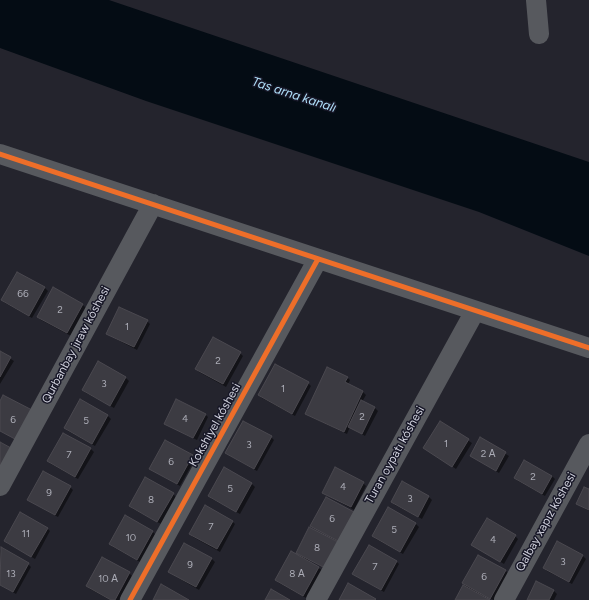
<!DOCTYPE html>
<html>
<head>
<meta charset="utf-8">
<style>
	body { margin:0 }
	canvas { display:block; background:#24242d }
</style>
</head>
<body>
<canvas width="589" height="600"></canvas>
<script>
const ctx = document.querySelector('canvas').getContext('2d');
ctx.lineJoin = 'round';
function paint(path, color) { ctx.fillStyle = color; ctx.fill(path, 'evenodd'); }
const poly = rows => new Path2D(rows.map(r => 'M' + r).join(''));
function trace(path, color, width, dash) { ctx.strokeStyle = color; ctx.lineWidth = width; ctx.lineCap = dash ? 'butt' : 'round'; ctx.setLineDash(dash || []); ctx.stroke(path); }
function write(font, color, halo, rows, align = 'center') {
  ctx.font = font + ' Figtree,sans-serif'; ctx.lineWidth = 3; ctx.setLineDash([]); ctx.textBaseline = 'middle'; ctx.strokeStyle = halo; ctx.fillStyle = color; for (const [text, x, y, turn = 0] of rows) {
    ctx.save(); ctx.translate(x, y); ctx.rotate((+turn || 0) * Math.PI / 180); ctx.textAlign = isNaN(turn) ? turn : align; if (halo) ctx.strokeText(text, 0, 0); ctx.fillText(text, 0, 0); ctx.restore();
  }
}
paint(poly([
	[0,0,109,0,589,162,589,256,479,212,146,101,0,48]
]), '#040c14');
paint(poly([
	[17,273,45,288,48,291,32,318,5,303,2,300],
	[53,289,83,305,86,308,71,336,41,320,38,317],
	[147,321,150,324,137,350,110,336,107,333],
	[0,352,14,361,0,384],
	[240,353,243,356,226,387,199,372,196,369],
	[99,363,126,378,129,381,114,408,86,393,83,390],
	[275,365,308,383,311,386,295,416,262,398,259,395],
	[347,377,350,380,348,385,363,392,366,395,362,402,375,408,378,411,365,436,350,427,347,434,309,416,306,413],
	[81,401,108,416,111,419,95,446,68,431,65,428],
	[205,414,208,417,197,440,168,426,165,423],
	[440,422,472,443,456,469,424,448],
	[64,434,91,449,94,452,78,479,51,464,48,461],
	[271,437,274,440,257,471,230,456,227,453],
	[481,439,509,456,499,473,471,456],
	[165,441,192,456,195,459,180,486,153,471,150,468],
	[225,469,252,484,255,487,240,514,212,499,209,496],
	[552,476,555,479,545,496,518,481,515,478],
	[363,483,366,486,354,510,326,495,323,492],
	[402,483,429,497,432,500,422,519,395,505,392,502],
	[70,487,73,490,58,517,31,502,28,499],
	[589,490,589,511,577,504],
	[173,494,176,497,161,524,133,509,130,506],
	[327,498,341,544,335,541,328,570,309,560,308,562,322,570,306,598,279,583,276,580,302,558,297,553,329,539,330,537,311,526],
	[388,509,416,524,419,527,403,554,376,539,373,536],
	[232,521,235,524,220,552,193,537,190,534],
	[47,528,50,531,35,559,8,544,5,541],
	[153,532,156,535,140,562,113,547,110,544],
	[515,536,518,539,504,564,472,545],
	[557,542,583,556,586,559,572,584,547,571,544,568],
	[185,544,212,559,215,562,199,590,173,575,170,572],
	[1,549,28,564,31,567,16,594,0,585,0,551],
	[479,556,506,571,509,574,494,600,488,598,489,600,456,600,469,589,463,583],
	[102,558,129,573,132,576,119,600,110,600,90,589,87,586],
	[396,561,399,564,384,592,357,577,354,574],
	[537,582,554,591,557,594,554,600,528,600]
]), '#0007');
const building = poly([
	[17,272,45,287,29,316,1,300,17,272],
	[53,287,83,304,67,333,37,317,53,287],
	[119,307,148,320,134,347,106,334,119,307],
	[213,337,241,352,223,384,195,369,213,337],
	[0,351,11,357,0,377,0,351],
	[98,361,126,377,110,406,82,390,98,361],
	[275,364,309,382,292,414,258,395,275,364],
	[327,367,348,377,345,382,363,391,344,432,305,414,327,367],
	[3,395,32,410,15,439,0,431,0,401,3,395],
	[80,399,108,415,92,444,64,428,80,399],
	[176,399,206,414,193,438,164,424,176,399],
	[361,400,375,407,362,434,348,427,361,400],
	[243,421,272,436,254,469,225,453,243,421],
	[440,421,469,439,452,467,423,448,440,421],
	[63,433,91,448,75,477,47,461,63,433],
	[480,437,506,452,496,471,470,456,480,437],
	[165,440,193,455,177,484,149,469,165,440],
	[0,442,11,448,0,468,0,442],
	[524,460,552,476,542,494,514,478,524,460],
	[224,467,252,483,236,512,208,496,224,467],
	[335,467,364,482,351,507,322,493,335,467],
	[43,471,71,486,55,515,27,500,43,471],
	[145,477,174,493,157,522,129,506,145,477],
	[402,481,429,496,418,517,391,502,402,481],
	[584,487,589,489,589,510,576,504,584,487],
	[326,497,354,512,338,541,310,526,326,497],
	[205,505,233,521,217,549,189,534,205,505],
	[388,507,416,523,400,552,372,536,388,507],
	[20,512,48,528,31,557,4,541,20,512],
	[125,515,153,531,137,560,109,544,125,515],
	[487,518,516,535,500,562,471,545,487,518],
	[309,527,338,542,325,568,296,553,309,527],
	[557,541,583,555,569,582,543,568,557,541],
	[184,543,212,558,196,587,168,572,184,543],
	[369,545,397,561,381,590,352,574,369,545],
	[1,547,29,563,13,592,0,585,1,547],
	[291,551,319,567,303,596,275,580,291,551],
	[478,555,506,570,490,599,462,583,478,555],
	[102,557,130,572,115,600,111,600,86,586,102,557],
	[536,581,554,590,549,600,527,600,536,581],
	[348,583,376,599,375,600,339,600,348,583],
	[161,584,189,600,153,600,161,584],
	[463,585,490,600,455,600,463,585],
	[271,589,290,600,265,600,271,589]
]);
paint(building, '#3c3b42');
trace(building, '#4a484f', 1);
trace(poly([
	[536,0,539,34],
	[0,154,589,348],
	[0,486,153,204],
	[130,600,318,259],
	[316,600,475,311],
	[504,600,589,444]
]), '#57595e', 20);
trace(poly([
	[0,154,589,348],
	[130,600,318,259]
]), '#ee6e29', 5);
write('10px', '#abacb6', null, [
	["66",23,294],
	["2",60,310],
	["1",127,327],
	["2",218,361],
	["3",104,384],
	["1",283,389],
	["2",362,417],
	["4",185,419],
	["6",13,420],
	["5",86,421],
	["1",446,444],
	["3",249,445],
	["2 А",488,454],
	["7",69,455],
	["6",171,462],
	["2",533,477],
	["4",343,487],
	["5",230,489],
	["9",49,493],
	["3",410,499],
	["8",151,500],
	["6",332,519],
	["7",211,527],
	["5",394,530],
	["11",26,534],
	["10",131,538],
	["4",493,540],
	["8",317,548],
	["3",563,562],
	["9",190,565],
	["7",375,567],
	["13",11,574],
	["8 А",297,574],
	["6",484,577],
	["10 А",108,579]
]);
write('12px', '#d0d1dd', '#171727', [
	["Qurbanbay jıraw kóshesi",76,345,-62],
	["Kokshiyel kóshesi",215,425,-61],
	["Turan oypatı kóshesi",395,455,-61],
	["Qalbay xapız kóshesi",546,522,-61]
]);
write('italic 13px', '#afdff9', '#171727', [
	["Tas arna kanalı",294,95,18]
]);
</script>
</body>
</html>
